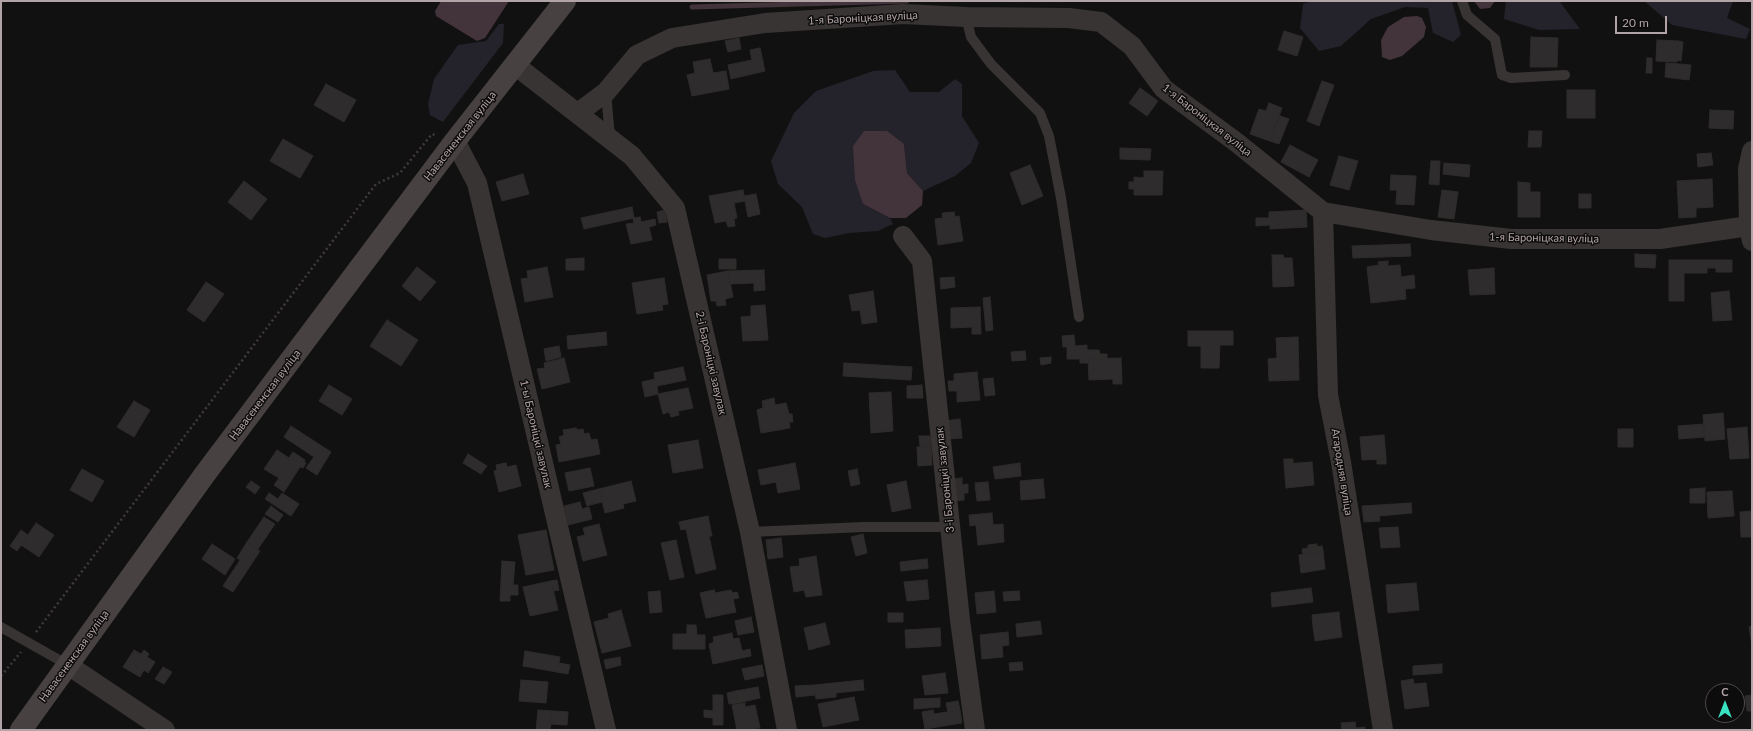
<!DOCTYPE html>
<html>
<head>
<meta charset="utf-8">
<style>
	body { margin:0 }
	#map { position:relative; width:1753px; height:731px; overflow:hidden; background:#121111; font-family:Lato,sans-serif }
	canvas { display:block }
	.frame { position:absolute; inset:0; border:2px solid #b2a3a6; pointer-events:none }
	.north { position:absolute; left:1705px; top:683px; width:40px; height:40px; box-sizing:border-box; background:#0d0c0c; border:1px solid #4f484a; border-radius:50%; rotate:0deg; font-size:11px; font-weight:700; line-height:16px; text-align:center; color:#b2a3a6 }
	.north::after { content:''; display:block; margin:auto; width:14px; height:18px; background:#39e2c1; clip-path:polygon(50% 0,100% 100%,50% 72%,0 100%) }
	.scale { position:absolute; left:1615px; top:16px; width:52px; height:18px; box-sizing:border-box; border:2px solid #b2a3a6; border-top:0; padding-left:5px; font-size:12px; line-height:14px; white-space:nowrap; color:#b2a3a6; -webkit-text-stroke:3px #0d0c0c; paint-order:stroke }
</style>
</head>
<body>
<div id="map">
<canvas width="1753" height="731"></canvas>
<div class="frame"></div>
<div class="north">С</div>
<div class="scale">20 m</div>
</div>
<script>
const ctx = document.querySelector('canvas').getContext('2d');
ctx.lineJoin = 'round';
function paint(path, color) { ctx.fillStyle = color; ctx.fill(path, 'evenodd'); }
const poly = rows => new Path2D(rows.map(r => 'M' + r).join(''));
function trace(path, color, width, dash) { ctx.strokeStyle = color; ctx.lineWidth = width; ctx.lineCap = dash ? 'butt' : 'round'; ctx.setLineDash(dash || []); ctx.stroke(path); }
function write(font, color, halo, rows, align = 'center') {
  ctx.font = font + ' Lato,sans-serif'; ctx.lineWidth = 3; ctx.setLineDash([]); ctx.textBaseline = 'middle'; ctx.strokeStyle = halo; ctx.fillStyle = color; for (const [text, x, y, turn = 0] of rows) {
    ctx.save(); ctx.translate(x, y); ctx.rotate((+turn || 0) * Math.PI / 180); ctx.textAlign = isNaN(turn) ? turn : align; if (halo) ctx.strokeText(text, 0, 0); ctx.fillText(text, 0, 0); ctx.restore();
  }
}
paint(poly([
	[1311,1,1452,1,1461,35,1453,42,1433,33,1428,8,1405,7,1371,19,1341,46,1319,51,1300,28,1303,4],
	[1506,1,1562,1,1560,2,1580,29,1539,30,1504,19],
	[1644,1,1733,1,1727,18,1750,29,1746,39,1672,25],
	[499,24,504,24,503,43,443,122,430,115,428,104,434,79,458,45,486,41],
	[895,70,910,92,939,92,955,79,962,84,962,116,979,143,971,163,955,176,923,191,907,173,904,144,863,204,890,218,893,224,878,231,849,233,825,238,813,234,802,207,778,184,771,161,794,113,816,91,873,71]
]), '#24222a');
paint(poly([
	[441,1,509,1,485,38,477,41,436,16,435,11],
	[1474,1,1495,1,1490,8,1480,9],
	[1417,16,1422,18,1426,27,1424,37,1402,56,1390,60,1382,57,1381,40,1388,27,1404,17],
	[864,131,887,131,904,144,907,173,923,191,922,205,906,218,890,218,863,204,855,180,853,146]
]), '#43333a');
trace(poly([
	[692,7,907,1]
]), '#43333a', 5);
const building = poly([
	[1284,31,1303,37,1297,56,1278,50,1284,31],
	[1531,37,1558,38,1557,67,1530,67,1531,37],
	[739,38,741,49,728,52,725,41,739,38],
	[1657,40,1678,41,1677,62,1656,61,1657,40],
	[1678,41,1683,42,1681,61,1677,60,1678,41],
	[760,48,765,71,731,79,728,65,752,60,750,50,760,48],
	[1647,58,1652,58,1652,73,1646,73,1647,58],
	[710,59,713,73,726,71,729,89,692,96,687,75,695,73,693,62,710,59],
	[1666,63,1691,65,1689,80,1665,77,1666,63],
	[1322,81,1334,85,1319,126,1307,121,1322,81],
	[326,84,356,100,344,122,314,105,326,84],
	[1140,88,1158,101,1147,116,1129,103,1140,88],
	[1567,90,1595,90,1595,118,1567,118,1567,90],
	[1269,103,1282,108,1270,141,1250,134,1259,109,1266,111,1269,103],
	[1710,110,1734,111,1733,129,1709,128,1710,110],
	[1280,116,1289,119,1279,144,1270,141,1280,116],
	[1529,131,1542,131,1541,147,1528,147,1529,131],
	[283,139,313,156,300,178,270,161,283,139],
	[1290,145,1318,160,1309,177,1281,162,1290,145],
	[1120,148,1151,149,1150,160,1120,159,1120,148],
	[1711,153,1713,165,1698,167,1697,154,1711,153],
	[1339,156,1358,161,1349,190,1330,185,1339,156],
	[1431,161,1440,161,1439,185,1429,184,1431,161],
	[1444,163,1470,165,1469,177,1443,174,1444,163],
	[1030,165,1043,196,1022,205,1010,173,1030,165],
	[1144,171,1163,171,1162,195,1134,195,1134,189,1129,189,1129,182,1134,182,1134,177,1144,178,1144,171],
	[523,174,529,194,502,201,496,182,523,174],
	[1391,175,1416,176,1414,205,1396,204,1397,190,1390,190,1391,175],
	[1712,179,1713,207,1696,208,1696,217,1679,218,1677,181,1712,179],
	[244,181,267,199,251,220,228,202,244,181],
	[1518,182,1530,183,1530,192,1540,192,1540,217,1518,217,1518,182],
	[743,190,745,201,734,203,737,218,734,219,735,226,728,227,726,221,715,223,709,196,743,190],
	[1442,190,1458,192,1454,219,1438,217,1442,190],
	[756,194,760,214,748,217,744,196,756,194],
	[1579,194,1591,194,1591,208,1579,208,1579,194],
	[632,207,634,218,584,229,581,218,632,207],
	[665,210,667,222,659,223,657,212,665,210],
	[1306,210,1307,227,1270,229,1270,225,1256,226,1256,218,1269,218,1269,212,1306,210],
	[954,212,955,217,959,216,963,241,938,245,935,219,943,218,942,213,954,212],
	[640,217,641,222,655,219,656,225,649,227,652,240,631,244,626,224,634,223,633,218,640,217],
	[1410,244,1411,256,1353,258,1352,246,1410,244],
	[1635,254,1656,255,1655,268,1635,267,1635,254],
	[1272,255,1283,255,1284,258,1292,258,1294,286,1273,287,1272,255],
	[584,258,584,270,566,270,566,259,584,258],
	[719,259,736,259,736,269,719,269,719,259],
	[1669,260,1732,260,1732,272,1716,272,1716,268,1707,268,1707,273,1684,273,1684,301,1669,301,1669,260],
	[1388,261,1388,266,1400,265,1401,277,1414,275,1415,288,1405,289,1406,299,1371,303,1367,267,1379,265,1378,262,1388,261],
	[417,267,436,282,420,301,402,286,417,267],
	[547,267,553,297,525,302,521,279,528,278,527,271,547,267],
	[1494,268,1495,294,1470,295,1468,270,1494,268],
	[764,270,765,290,754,291,754,283,730,284,728,271,764,270],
	[728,271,733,297,725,299,726,305,717,306,716,301,711,301,707,275,728,271],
	[954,277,955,287,941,289,940,278,954,277],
	[664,278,668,304,662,305,663,310,637,314,632,283,664,278],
	[206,282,224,294,204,322,187,310,206,282],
	[873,291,877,322,862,324,860,310,852,311,849,295,873,291],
	[1729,291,1732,320,1713,321,1711,293,1729,291],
	[990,297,993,330,986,331,983,298,990,297],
	[765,305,768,340,743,341,741,317,751,316,751,306,765,305],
	[980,307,981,334,972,334,972,327,951,328,951,308,980,307],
	[387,320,418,340,401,366,370,346,387,320],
	[1188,331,1233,331,1233,345,1220,345,1219,368,1201,368,1201,346,1188,346,1188,331],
	[606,332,607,345,568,349,567,336,606,332],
	[1074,335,1075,346,1087,345,1087,350,1099,350,1100,354,1107,354,1107,358,1088,359,1088,363,1080,363,1080,359,1067,359,1067,347,1063,347,1062,336,1074,335],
	[1298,337,1299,380,1269,381,1268,359,1277,358,1276,338,1298,337],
	[559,346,561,357,546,361,544,349,559,346],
	[1025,351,1026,360,1012,361,1011,352,1025,351],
	[1051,357,1051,363,1041,365,1040,358,1051,357],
	[564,358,570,382,542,389,537,369,545,368,544,363,564,358],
	[1121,358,1122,384,1113,384,1113,379,1089,380,1088,359,1121,358],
	[844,363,912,367,911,380,843,376,844,363],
	[683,367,686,380,657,386,658,394,645,397,642,382,655,379,654,373,683,367],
	[977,372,980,400,957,402,957,391,949,391,948,381,954,381,954,374,977,372],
	[993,378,995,395,985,396,983,379,993,378],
	[329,385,352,399,342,415,319,401,329,385],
	[922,385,923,398,907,398,907,386,922,385],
	[688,388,693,408,678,411,679,415,671,417,669,412,663,414,658,394,688,388],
	[891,392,893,431,871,433,869,393,891,392],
	[774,398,775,405,786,403,789,414,792,414,793,422,789,422,790,428,761,433,757,410,763,408,762,401,774,398],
	[134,401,150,410,134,437,117,427,134,401],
	[1723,413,1725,439,1705,441,1703,415,1723,413],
	[960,419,962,438,946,439,944,421,960,419],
	[1704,424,1705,437,1679,439,1678,426,1704,424],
	[291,426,331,452,317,475,306,468,314,457,284,437,291,426],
	[1747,427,1749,458,1730,459,1727,429,1747,427],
	[576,428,577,430,583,429,584,434,589,433,591,440,597,439,600,454,559,462,556,445,561,444,559,437,564,435,563,430,576,428],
	[1618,429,1633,429,1633,447,1618,447,1618,429],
	[1384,435,1386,459,1362,460,1360,437,1384,435],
	[919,436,930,436,931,446,920,446,919,436],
	[698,440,703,468,673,473,668,445,698,440],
	[931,446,932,465,918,466,917,447,931,446],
	[277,450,289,458,293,452,305,460,304,462,306,463,303,468,300,467,284,492,274,485,279,478,264,469,277,450],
	[468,454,487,466,481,474,463,463,468,454],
	[1284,459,1293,459,1293,463,1284,464,1284,459],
	[1377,459,1386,459,1386,464,1377,464,1377,459],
	[1312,462,1314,485,1286,488,1284,464,1312,462],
	[506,463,507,467,516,465,521,486,499,492,494,471,497,470,496,465,506,463],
	[795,463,800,489,778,493,776,482,761,485,758,470,795,463],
	[1020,463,1021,476,995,479,993,467,1020,463],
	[590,468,594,486,569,491,565,473,590,468],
	[82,469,104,481,92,502,70,490,82,469],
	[857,469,860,484,851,486,848,471,857,469],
	[962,478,962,485,968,484,968,493,964,493,964,500,953,501,951,479,962,478],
	[1043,479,1045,498,1021,500,1020,481,1043,479],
	[251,481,260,487,255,494,246,487,251,481],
	[631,481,636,501,623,504,624,508,605,513,599,489,631,481],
	[906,481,911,508,892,512,887,485,906,481],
	[988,482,990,500,977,501,975,483,988,482],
	[1705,488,1705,503,1690,503,1690,489,1705,488],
	[599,489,602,502,594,504,591,491,599,489],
	[591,491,594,504,587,506,583,493,591,491],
	[1732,491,1734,516,1708,518,1707,492,1732,491],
	[269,493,278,499,282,493,299,504,291,516,265,499,269,493],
	[580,502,582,509,589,507,592,519,568,525,564,506,580,502],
	[1411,503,1412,513,1379,516,1380,521,1364,522,1362,506,1411,503],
	[271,506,283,515,278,522,265,514,271,506],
	[1752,511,1752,537,1741,537,1740,512,1752,511],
	[992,513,993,525,1003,524,1004,542,978,545,976,525,970,526,969,515,992,513],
	[708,516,712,536,709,536,716,569,696,574,686,529,681,530,679,522,708,516],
	[264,517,275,524,258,549,247,542,264,517],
	[36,523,54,535,39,557,21,545,36,523],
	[599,524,607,555,583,561,577,537,585,535,583,528,599,524],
	[1398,527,1400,547,1381,548,1379,528,1398,527],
	[21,530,28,535,17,551,10,546,21,530],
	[546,530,554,570,526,575,518,535,546,530],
	[863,534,867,553,856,556,851,537,863,534],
	[781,538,782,546,767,548,766,540,781,538],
	[676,540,684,577,670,580,661,543,676,540],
	[247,542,260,551,233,592,223,586,240,560,237,558,247,542],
	[212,544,235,559,225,575,202,559,212,544],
	[1317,544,1317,547,1308,548,1308,545,1317,544],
	[782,546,783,557,768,559,767,548,782,546],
	[1322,546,1323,551,1303,554,1302,549,1322,546],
	[1323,551,1325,569,1301,573,1299,555,1323,551],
	[816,556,822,595,806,597,804,590,794,592,790,567,800,566,799,559,816,556],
	[927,559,928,568,901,571,900,562,927,559],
	[502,561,515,562,513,585,518,585,518,595,510,595,510,601,500,601,502,561],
	[557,580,559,590,554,591,551,581,557,580],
	[927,580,929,599,907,601,904,582,927,580],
	[551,581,558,610,530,616,523,587,551,581],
	[1416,583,1419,610,1388,613,1386,585,1416,583],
	[1311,588,1313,602,1272,607,1271,593,1311,588],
	[714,590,715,593,731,590,732,593,737,592,739,598,733,599,736,612,706,618,700,593,714,590],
	[660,591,662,612,650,613,648,592,660,591],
	[994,591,996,612,977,614,975,593,994,591],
	[1019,591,1020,600,1004,601,1003,592,1019,591],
	[621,610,631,646,602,653,594,622,609,618,608,614,621,610],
	[1339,612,1340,623,1313,626,1312,615,1339,612],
	[888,613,903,613,903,622,888,622,888,613],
	[751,617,754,632,738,635,735,621,751,617],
	[1040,621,1042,634,1017,637,1016,624,1040,621],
	[825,623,830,644,809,650,804,628,825,623],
	[1340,623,1342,637,1315,641,1313,626,1340,623],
	[687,625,696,625,697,635,705,635,705,649,673,649,673,634,687,634,687,625],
	[1752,626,1752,646,1749,627,1752,626],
	[940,628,941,646,906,648,905,630,940,628],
	[1008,632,1009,645,1002,646,1003,657,982,659,980,635,1008,632],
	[732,633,733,639,739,638,742,651,750,649,751,656,713,664,709,644,714,642,713,637,732,633],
	[134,650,141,654,144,650,149,654,147,657,155,662,148,673,144,670,140,677,123,667,134,650],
	[525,651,560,657,559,663,570,665,568,674,523,666,525,651],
	[620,657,621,665,606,669,604,660,620,657],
	[1022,662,1023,670,1010,671,1009,663,1022,662],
	[1442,664,1442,673,1413,675,1413,666,1442,664],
	[762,665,764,676,745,680,742,669,762,665],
	[163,667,172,672,164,684,155,679,163,667],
	[945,673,948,693,925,695,922,676,945,673],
	[1413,679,1414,684,1426,683,1429,706,1405,709,1401,681,1413,679],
	[521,680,548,682,546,703,519,701,521,680],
	[863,680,864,690,836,693,836,697,816,699,814,685,863,680],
	[814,685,815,695,796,697,795,686,814,685],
	[758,687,760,698,738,703,736,691,758,687],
	[736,691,738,703,729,704,727,693,736,691],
	[713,695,723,695,723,725,713,725,713,718,704,717,704,710,713,711,713,695],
	[1752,695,1752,711,1747,711,1745,696,1752,695],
	[854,697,859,720,823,727,818,704,854,697],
	[940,698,940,707,914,709,914,699,940,698],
	[958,701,960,710,948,712,946,703,958,701],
	[745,703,745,707,755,705,760,728,737,730,732,705,745,703],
	[538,710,552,711,550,730,536,730,538,710],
	[933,710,934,714,960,710,962,723,925,729,922,712,933,710],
	[552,711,568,712,567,725,550,724,552,711],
	[1355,722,1356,728,1365,727,1365,730,1342,730,1341,723,1355,722]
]);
paint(building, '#2e2c2c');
trace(building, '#2e2c2b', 1);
trace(poly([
	[36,632,376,184,400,173,432,134,435,135],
	[1,676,21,652]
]), '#403a3b', 2.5, [2, 3]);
trace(poly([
	[1462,1,1467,15,1495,39,1502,75,1511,78,1565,75],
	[966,17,971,37,991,64,1040,113,1049,136,1061,198,1079,317],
	[606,92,610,138],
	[750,532,863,527,950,527],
	[1,627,68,665]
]), '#393434', 10);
trace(poly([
	[515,65,632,156,675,208,750,532,787,730],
	[578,113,606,92,637,55,672,38,765,23,903,14,966,17,1069,18,1101,22,1132,46,1164,89,1236,142,1323,212,1431,230,1511,239,1660,239,1749,226],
	[455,141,477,183,606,730],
	[1752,151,1748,169,1749,226,1752,241],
	[1323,212,1328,395,1341,462,1383,730],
	[903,236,922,261,960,620,975,730],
	[68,665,165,730]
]), '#393434', 20);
trace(poly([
	[21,730,205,474,455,141,565,1]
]), '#474141', 22);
write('11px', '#b2a3a6', '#0d0c0c', [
	["1-я Бароніцкая вуліца",863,18,-3],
	["1-я Бароніцкая вуліца",1207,120,38],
	["Навасененская вуліца",460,136,-52],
	["1-я Бароніцкая вуліца",1544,238,1],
	["2-і Бароніцкі завулак",711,363,77],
	["Навасененская вуліца",265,395,-53],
	["1-ы Бароніцкі завулак",536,434,77],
	["Агародняя вуліца",1342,472,81],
	["3-і Бароніцкі завулак",945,480,-96],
	["Навасененская вуліца",74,656,-54]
]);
</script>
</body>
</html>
